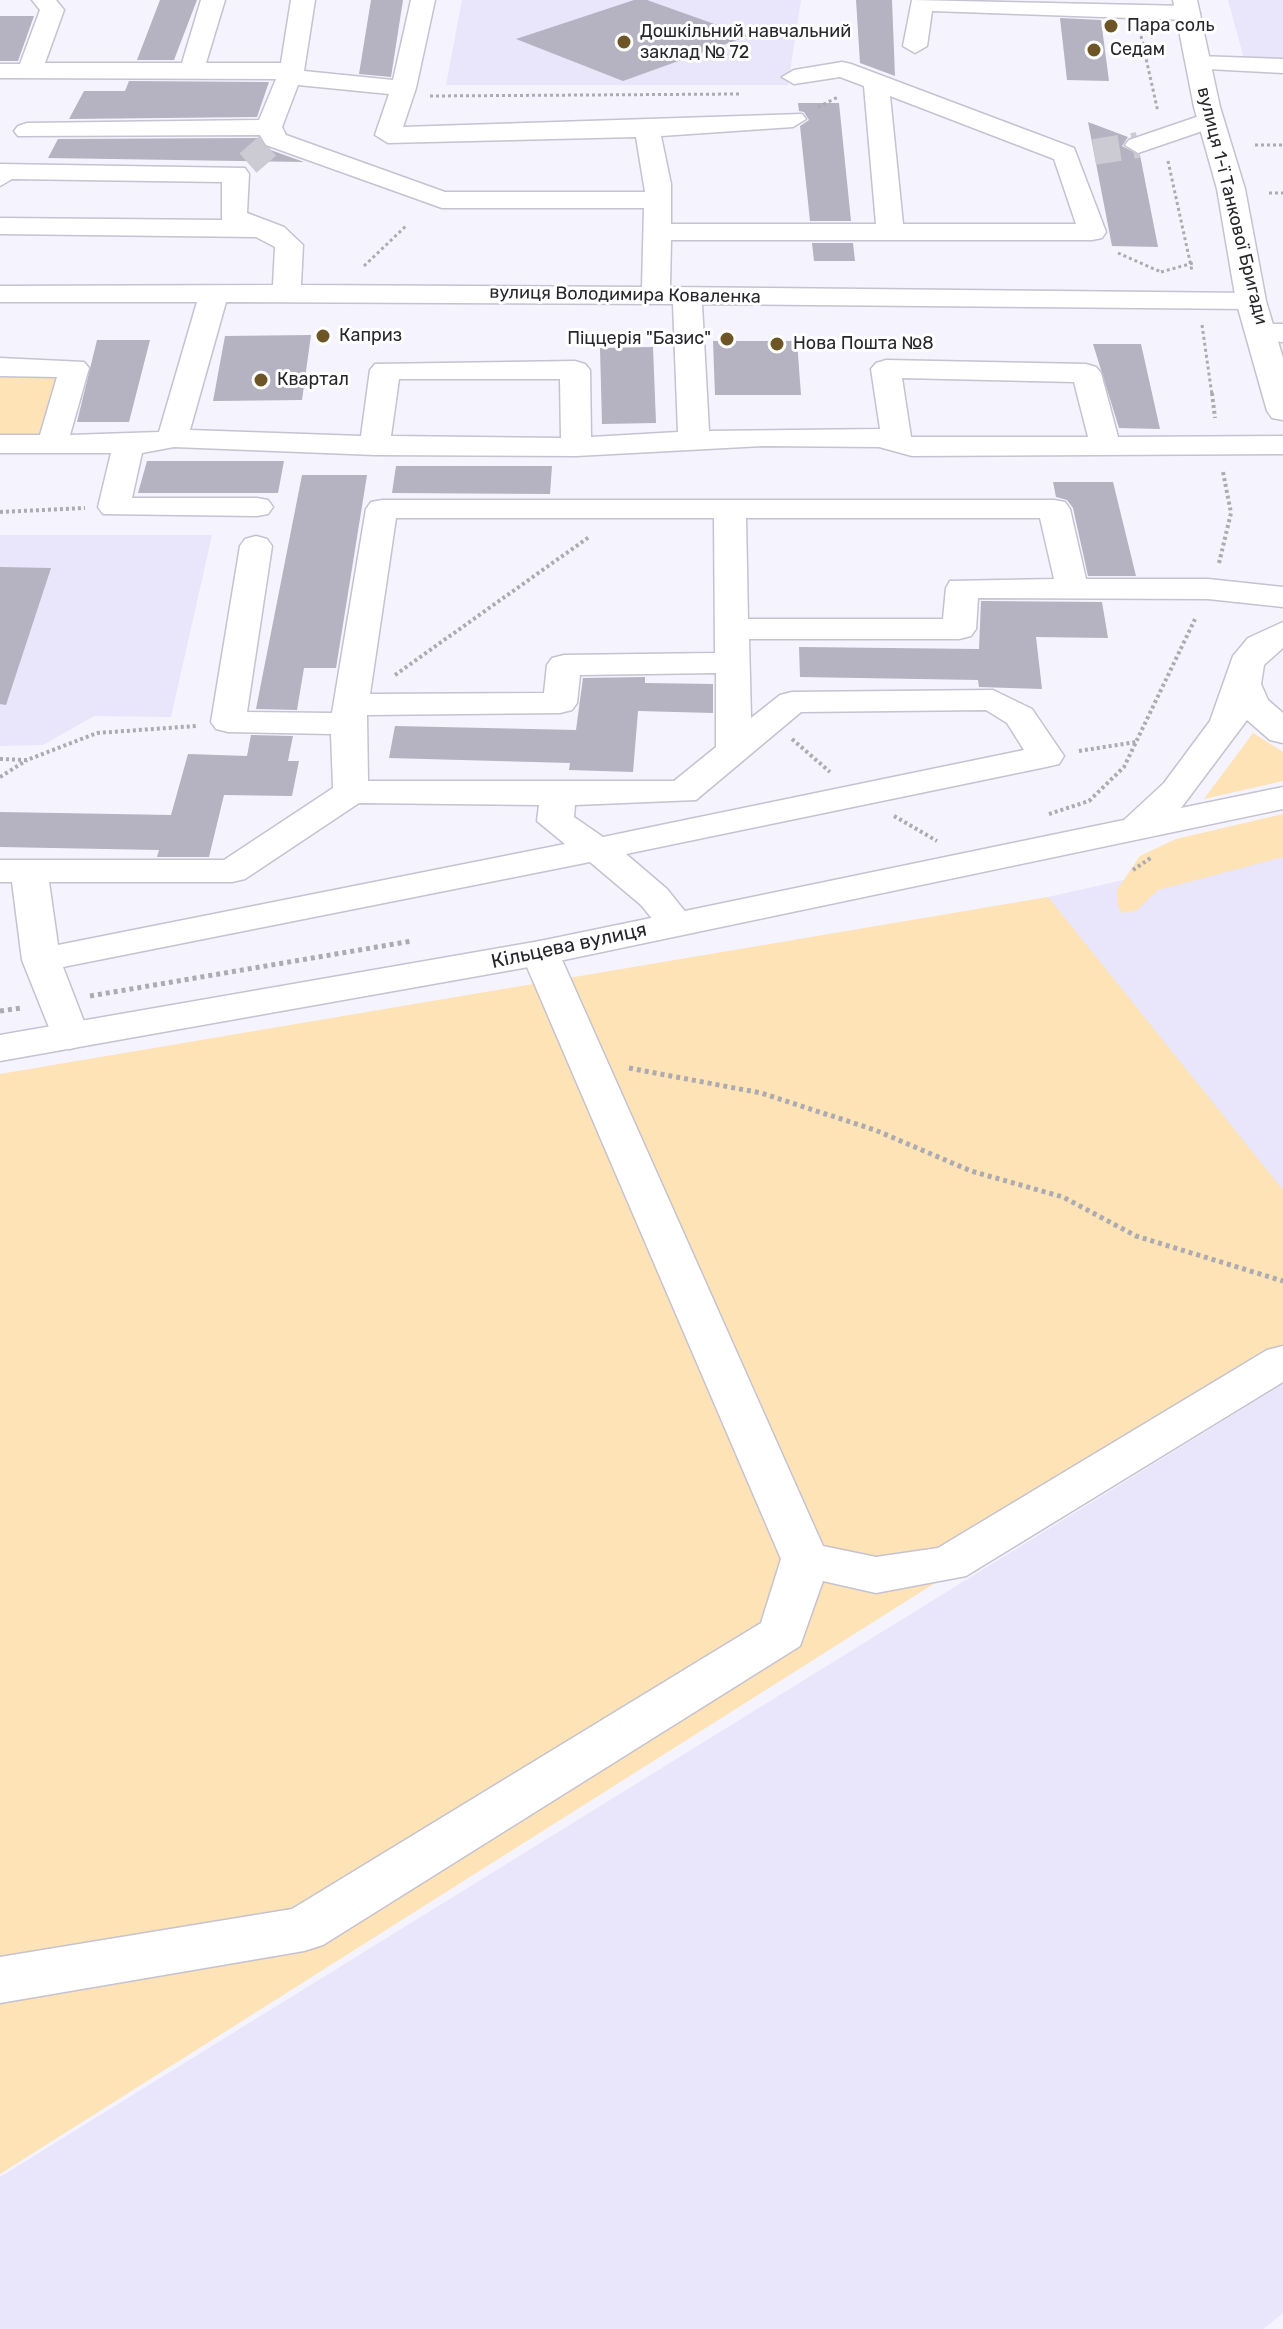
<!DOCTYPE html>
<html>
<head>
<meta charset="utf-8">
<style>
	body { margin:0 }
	canvas { display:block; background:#f5f3fd }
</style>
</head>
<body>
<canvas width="1283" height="2329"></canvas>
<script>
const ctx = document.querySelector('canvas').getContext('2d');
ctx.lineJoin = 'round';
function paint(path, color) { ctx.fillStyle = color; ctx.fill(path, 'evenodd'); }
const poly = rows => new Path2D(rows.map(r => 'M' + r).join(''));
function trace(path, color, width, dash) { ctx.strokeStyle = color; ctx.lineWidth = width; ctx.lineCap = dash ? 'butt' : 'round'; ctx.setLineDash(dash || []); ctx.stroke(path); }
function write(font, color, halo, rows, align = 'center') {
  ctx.font = font + ' Rubik,sans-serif'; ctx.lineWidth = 6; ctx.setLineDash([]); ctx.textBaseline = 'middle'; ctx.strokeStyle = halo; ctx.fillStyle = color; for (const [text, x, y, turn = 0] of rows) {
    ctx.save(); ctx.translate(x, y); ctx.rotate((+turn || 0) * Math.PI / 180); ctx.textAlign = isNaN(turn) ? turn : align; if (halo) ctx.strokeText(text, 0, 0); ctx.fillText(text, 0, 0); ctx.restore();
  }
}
paint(poly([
	[462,0,801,0,788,85,446,85],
	[1228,0,1283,0,1283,61,1244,59],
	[0,535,212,535,171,717,94,716,43,745,0,746],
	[1283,844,1283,1206,1048,897],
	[1283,1384,1283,2313,1263,2329,0,2329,0,2177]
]), '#e9e5fb');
paint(poly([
	[0,371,61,373,49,434,0,440],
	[1253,733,1283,752,1283,781,1204,799],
	[1283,814,1283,857,1158,890,1137,910,1122,913,1117,903,1117,890,1140,856,1176,839],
	[1048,897,1283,1190,1283,1363,0,2174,0,1074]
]), '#fde3b6');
paint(poly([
	[160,0,197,0,174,60,137,60],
	[371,0,403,0,391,77,359,74],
	[634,0,647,0,748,36,623,81,516,39],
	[856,0,892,0,895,76,860,63],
	[0,16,34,16,18,61,0,61],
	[1060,18,1101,20,1109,81,1067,80],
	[129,81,269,82,257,117,69,119,84,91,125,91],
	[798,103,839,103,851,221,810,221,800,126,809,120,804,112,799,111],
	[1088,122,1128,137,1122,146,1140,155,1158,247,1112,246],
	[257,138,265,148,304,162,48,158,58,139],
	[812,243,853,243,855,261,814,261],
	[311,335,302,400,213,401,225,336],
	[97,340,150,340,129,422,77,422],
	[713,341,797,341,801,395,715,395],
	[1093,344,1141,344,1160,429,1119,428],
	[653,347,656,423,602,424,600,348],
	[147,461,284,461,278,493,138,493],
	[396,466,552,466,550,494,392,493],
	[302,475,367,475,336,668,304,668,297,710,256,709],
	[1053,482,1113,482,1136,576,1088,576,1073,508,1067,500,1056,497],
	[0,567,51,568,6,705,0,704],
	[981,601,1102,602,1108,638,1036,637,1042,689,979,687,978,680,800,677,799,647,979,649],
	[645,677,645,683,713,684,713,713,638,711,633,772,569,770,570,763,389,758,395,726,576,730,583,678],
	[251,735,293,736,288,761,299,761,292,796,224,795,209,857,157,857,159,850,0,847,0,812,171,815,188,754,247,756]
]), '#b5b2c1');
trace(poly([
	[1094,152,1138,145],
	[248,163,270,144]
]), '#cccad3', 26, [26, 13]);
const minor = poly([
	[32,0,56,0,64,10,45,63,182,63,201,0,225,0,206,63,281,63,291,0,315,0,304,71,393,80,411,0,435,0,416,88,403,127,802,114,806,119,793,127,661,136,671,184,671,224,876,224,864,86,840,77,794,84,782,77,794,70,842,62,851,64,1074,148,1106,232,1102,238,1092,240,671,240,670,287,1251,293,1261,295,1265,301,1261,307,1251,309,702,304,709,431,880,429,871,369,876,363,886,360,1086,364,1096,367,1101,373,1118,437,1283,436,1283,454,912,456,879,447,763,446,576,456,375,455,174,447,142,453,132,498,257,498,268,500,273,507,268,514,257,516,103,514,98,507,111,453,0,453,0,435,40,435,57,377,0,376,0,358,84,362,89,368,70,435,159,432,197,302,0,302,0,286,273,285,275,247,256,237,0,234,0,218,222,220,222,182,12,179,0,186,0,164,245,168,249,174,247,213,284,227,303,245,301,285,642,287,644,208,442,208,266,145,260,135,18,136,14,131,18,126,27,123,259,120,276,79,0,78,0,64,20,64,40,10,32,0],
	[298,85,389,94,375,135,388,143,636,137,645,192,445,192,286,135,282,127,298,85],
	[890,96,1054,159,1076,224,903,224,890,96],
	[226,302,673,304,678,432,591,437,590,370,585,364,575,361,375,364,370,370,361,436,190,430,226,302],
	[902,378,1074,382,1088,437,911,437,902,378],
	[399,379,560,379,561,438,391,436,399,379],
	[912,0,1188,6,1200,13,1188,20,932,11,927,46,915,53,903,46,912,0],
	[1198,56,1283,59,1283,73,1189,68,1186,63,1198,56],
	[1211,112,1224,120,1220,125,1138,153,1125,145,1129,140,1211,112],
	[1262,324,1283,324,1283,342,1252,339,1248,333,1252,327,1262,324],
	[382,500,1054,500,1065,502,1070,509,1086,579,1208,579,1283,587,1283,607,1208,599,978,598,976,629,971,636,959,639,749,639,751,718,780,695,792,692,993,690,1032,709,1064,756,1059,764,1046,767,626,854,667,889,695,924,689,932,676,935,663,932,641,905,590,862,63,967,90,1037,84,1045,70,1049,56,1045,22,960,12,882,0,882,0,860,224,860,333,788,331,734,228,732,216,729,211,722,240,546,245,539,256,536,267,539,272,546,247,712,332,713,366,509,371,502,382,500],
	[396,518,714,518,715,653,564,655,552,658,547,665,544,693,370,694,396,518],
	[746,518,1040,518,1054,579,950,581,946,588,943,619,748,619,746,518],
	[716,673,716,747,674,781,368,781,367,715,560,713,572,710,577,703,580,675,716,673],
	[986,710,1007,723,1024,750,603,837,574,817,575,805,696,800,801,712,986,710],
	[359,803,539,805,537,821,565,844,58,945,49,882,232,882,245,879,359,803],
	[540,941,554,945,559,953,823,1546,876,1557,938,1548,1267,1350,1283,1346,1283,1382,966,1576,876,1593,823,1581,800,1646,323,1945,304,1951,0,2003,0,1957,292,1909,761,1623,781,1559,521,953,526,945,540,941]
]);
const major = poly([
	[1173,0,1197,0,1220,107,1245,189,1266,301,1283,358,1283,420,1272,418,1267,411,1236,301,1217,189,1194,107,1173,0],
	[1283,622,1283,648,1264,665,1261,684,1268,700,1283,713,1283,743,1270,740,1247,720,1181,808,1283,787,1283,809,540,965,0,1061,0,1035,540,941,1124,820,1164,783,1210,721,1233,656,1248,638,1283,622]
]);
trace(minor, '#c5c2d1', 3);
trace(major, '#c5c2d1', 3);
trace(poly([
	[1141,36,1158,112],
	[430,96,740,94],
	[818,107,838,97],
	[1255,145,1283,145],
	[1168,161,1192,271],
	[1269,193,1283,193],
	[1118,253,1161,272],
	[364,266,407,225],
	[1161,272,1193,263],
	[1202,325,1212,395]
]), '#acaab2', 3, [3, 3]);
trace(poly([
	[1212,393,1215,418],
	[0,512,85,508],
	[1219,563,1231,513,1223,472],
	[395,675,589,537],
	[792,739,830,772],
	[1079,751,1136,742],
	[0,759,27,760,97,733,196,726],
	[0,777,27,760],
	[1049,814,1089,801,1124,767,1196,617],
	[894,816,937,841],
	[1133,870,1152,857]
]), '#acaab2', 4, [3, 3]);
trace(poly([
	[90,996,412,941],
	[0,1011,21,1008],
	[629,1068,761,1093,875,1130,971,1171,1063,1197,1136,1236,1283,1281]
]), '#acaab2', 5, [4, 4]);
paint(minor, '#fff');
paint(major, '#fff');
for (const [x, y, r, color] of [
	[1111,26,8,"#6e5526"],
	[624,42,8,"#6e5526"],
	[1094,50,8,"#6e5526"],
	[323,336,8,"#6e5526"],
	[727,339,8,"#6e5526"],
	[777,344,8,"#6e5526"],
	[261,380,8,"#6e5526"]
]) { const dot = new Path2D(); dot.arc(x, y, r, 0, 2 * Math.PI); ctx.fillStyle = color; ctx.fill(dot); trace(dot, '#fff', 3); }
write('18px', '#28272c', '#fff', [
	["Пара соль",1127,26],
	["Дошкільний навчальний",640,32],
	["заклад № 72",640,53],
	["Седам",1110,50],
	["Каприз",339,336],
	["Піццерія \"Базис\"",711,339,"right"],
	["Нова Пошта №8",793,344],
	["Квартал",277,380]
], 'left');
write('18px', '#28272c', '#fff', [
	["вулиця 1-ї Танкової Бригади",1232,206,76],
	["вулиця Володимира Коваленка",625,295,1]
]);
write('20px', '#28272c', '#fff', [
	["Кільцева вулиця",569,946,-12]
]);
</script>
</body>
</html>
